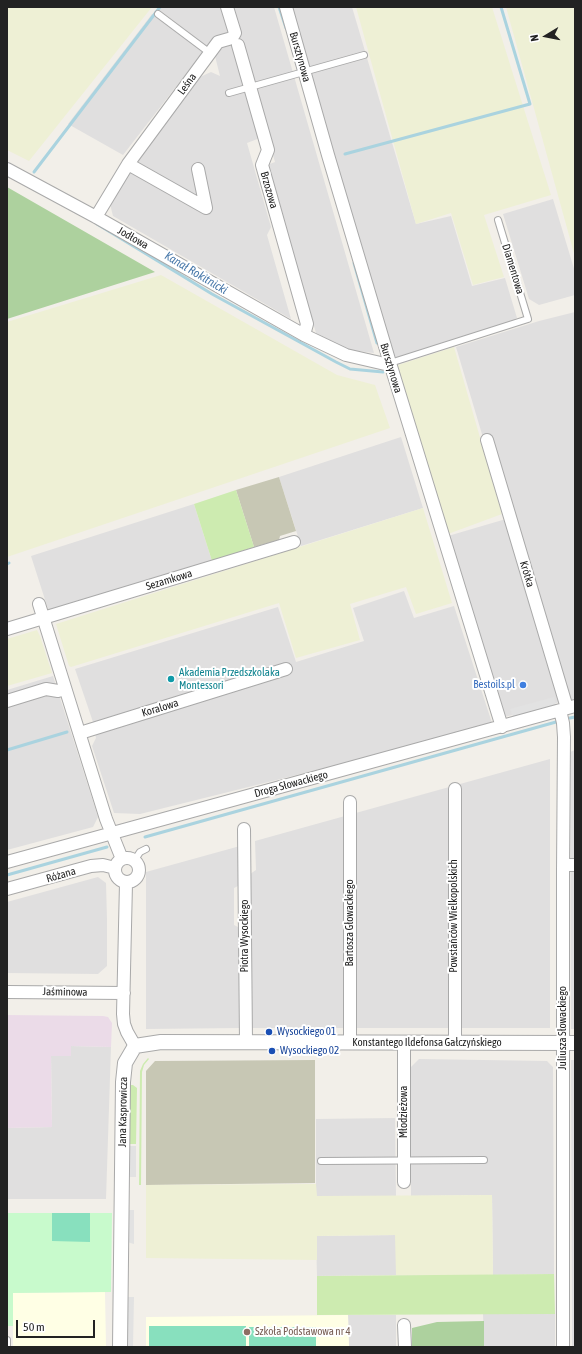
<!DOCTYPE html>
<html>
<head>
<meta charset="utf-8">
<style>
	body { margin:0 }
	#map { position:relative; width:582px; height:1354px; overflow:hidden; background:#f2efe9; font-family:"Asap Condensed",sans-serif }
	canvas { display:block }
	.frame { position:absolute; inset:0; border:8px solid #222; pointer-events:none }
	.north { position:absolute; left:526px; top:16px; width:40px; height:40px; -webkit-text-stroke:3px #fff; paint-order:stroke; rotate:260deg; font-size:11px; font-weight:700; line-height:16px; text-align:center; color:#222 }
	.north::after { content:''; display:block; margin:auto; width:14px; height:18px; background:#222; clip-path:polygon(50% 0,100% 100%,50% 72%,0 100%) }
	.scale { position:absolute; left:16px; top:1320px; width:79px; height:18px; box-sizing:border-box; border:2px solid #222; border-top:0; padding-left:5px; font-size:12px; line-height:14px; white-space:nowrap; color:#222; -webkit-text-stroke:3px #fff; paint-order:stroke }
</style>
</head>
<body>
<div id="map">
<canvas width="582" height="1354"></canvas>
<div class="frame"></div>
<div class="north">N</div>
<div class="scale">50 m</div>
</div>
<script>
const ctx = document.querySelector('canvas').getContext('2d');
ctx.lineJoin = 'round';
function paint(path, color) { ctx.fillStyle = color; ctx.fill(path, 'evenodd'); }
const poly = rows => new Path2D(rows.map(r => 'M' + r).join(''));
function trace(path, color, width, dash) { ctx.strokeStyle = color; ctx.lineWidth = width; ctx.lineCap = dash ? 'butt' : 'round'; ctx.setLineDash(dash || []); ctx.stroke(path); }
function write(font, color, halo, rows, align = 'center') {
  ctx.font = font + ' "Asap Condensed",sans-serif'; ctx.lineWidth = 4; ctx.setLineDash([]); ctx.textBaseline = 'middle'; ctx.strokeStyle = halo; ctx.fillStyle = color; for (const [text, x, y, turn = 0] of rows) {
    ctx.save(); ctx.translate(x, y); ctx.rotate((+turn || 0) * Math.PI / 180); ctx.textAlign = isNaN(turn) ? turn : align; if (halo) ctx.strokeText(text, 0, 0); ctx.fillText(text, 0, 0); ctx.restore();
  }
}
paint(poly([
	[158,7,222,7,230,31,229,35,209,48,157,8],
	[230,7,274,7,374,353,349,350,316,333,267,165,275,162],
	[289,7,352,7,416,224,451,216,472,286,505,278,517,318,507,324,392,359],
	[152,14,203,52,123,155,68,124],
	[232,42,260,138,247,143,271,227,267,235,291,319,113,216,110,204,131,167,200,77,211,72,220,76,214,52,219,46],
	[553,199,575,272,575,295,539,305,529,299,503,214],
	[575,312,575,701,569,703,484,441,456,347,539,321],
	[401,437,423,508,301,546,279,477],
	[194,504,212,561,54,610,48,609,31,556],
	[506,519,560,702,505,717,448,536],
	[404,591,414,618,454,606,492,723,401,749,140,814,114,813,92,746,96,738,93,722,75,669,278,607,296,662,364,641,353,608],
	[53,676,98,817,93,827,7,850,7,690],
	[575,750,575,1029,571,1029,570,752],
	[550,759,550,1028,248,1028,250,874,256,870,255,841],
	[240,846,240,885,234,888,234,925,240,928,240,1028,146,1029,146,872],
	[98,877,106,883,107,919,107,966,98,974,7,973,7,902],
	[71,1046,111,1047,106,1199,7,1199,7,1128,52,1127,51,1056],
	[419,1059,547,1061,553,1067,554,1274,493,1275,492,1195,411,1196,411,1067],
	[571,1060,575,1060,575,1347,572,1347],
	[395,1118,396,1196,316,1196,316,1119],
	[396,1235,396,1275,317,1276,316,1236],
	[483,1314,555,1314,555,1347,484,1347],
	[348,1315,396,1315,396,1347,349,1347]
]), '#e0dfdf');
paint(poly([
	[7,1015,103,1016,108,1017,112,1023,111,1047,71,1046,71,1056,51,1056,52,1127,7,1128]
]), '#ebdbe8');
paint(poly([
	[105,1292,106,1347,13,1347,13,1293],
	[348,1315,349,1347,146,1347,146,1317]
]), '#ffffe5');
paint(poly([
	[279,477,296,531,280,536,279,540,254,547,236,490],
	[315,1060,315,1183,146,1185,146,1071,155,1061]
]), '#c7c7b4');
paint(poly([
	[7,7,152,7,29,161,7,150],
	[356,7,492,7,551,195,484,215,504,277,473,285,451,213,416,224],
	[506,7,575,7,575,257],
	[161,275,337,375,375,385,390,428,7,557,7,322],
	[454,347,502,514,448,534,395,366],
	[423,508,452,603,416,614,406,587,350,604,360,640,296,658,279,603,71,667,69,666,56,624],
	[37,630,40,636,52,673,7,686,7,639],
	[316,1184,317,1196,492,1195,493,1275,396,1275,395,1235,317,1236,317,1260,146,1258,146,1185]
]), '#eef0d5');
paint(poly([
	[236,490,254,547,212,561,194,504],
	[148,1058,149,1059,144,1065,142,1072,141,1185,139,1185,140,1071,143,1064],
	[129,1085,133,1085,137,1088,136,1144,128,1144],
	[554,1274,555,1314,317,1315,317,1276]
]), '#cdebb0');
paint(poly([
	[7,187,155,272,7,319],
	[484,1321,484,1347,412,1347,412,1328,437,1322]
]), '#add19e');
paint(poly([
	[7,1213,112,1213,111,1292,13,1293,13,1326,7,1326]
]), '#c8facc');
paint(poly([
	[52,1213,90,1213,90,1242,52,1241],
	[149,1326,246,1326,246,1347,149,1347],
	[249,1327,316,1327,316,1347,249,1347]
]), '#88e0be');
paint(poly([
	[554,697,556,705,513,717,510,709],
	[128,1146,136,1146,136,1177,128,1177],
	[128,1210,134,1210,134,1244,127,1242],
	[126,1297,134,1297,133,1347,126,1347]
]), '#e2e2e2');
trace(poly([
	[279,7,286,28],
	[345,154,530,104,501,7],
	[34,172,160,7],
	[97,224,212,294,336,362,350,369,383,372],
	[354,263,377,343],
	[7,564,9,563],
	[570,718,575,717],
	[7,750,67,732],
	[145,837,556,722],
	[7,875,107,847]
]), '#aad3df', 3);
const service = poly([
	[158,14,210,53],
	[229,93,364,55],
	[390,363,528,319,498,220],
	[134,861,140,852,146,849],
	[321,1161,484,1160],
	[7,1340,7,1347]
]);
const minor = poly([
	[286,7,328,155,390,363,502,727],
	[238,45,268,150,262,165,307,324,304,335],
	[128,164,206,208,198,169],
	[7,169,96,217,304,335,346,355,385,364,390,363],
	[96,217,128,164,218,42,232,38,235,33,227,7],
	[487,440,567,708],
	[39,604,106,819,122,859],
	[7,629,294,542],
	[7,701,46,689,58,691,65,689],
	[560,710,563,723,564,737,563,871,563,1347],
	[80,733,286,669],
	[455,789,455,1043],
	[350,802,350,1043],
	[244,829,246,1042],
	'115 870a12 12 0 1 1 24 0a12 12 0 1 1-24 0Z',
	[7,862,575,706],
	[563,865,575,865],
	[126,883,123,1014,124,1024,127,1032,135,1046],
	[7,889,91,866,103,865,115,868],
	[7,992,124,993],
	[404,1182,404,1042],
	[404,1325,405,1347]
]);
const tertiary = poly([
	[120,1347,123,1082,125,1063,135,1046,161,1042,575,1043]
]);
trace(service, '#a9a9a9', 8);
trace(minor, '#a9a9a9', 14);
trace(tertiary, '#a9a9a9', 16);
trace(service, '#fff', 6);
trace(minor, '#fff', 12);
trace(tertiary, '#fff', 14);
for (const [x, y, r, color] of [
	[171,679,4,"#0f9aa8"],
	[523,685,4,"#3f7fe0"],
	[269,1032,4,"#1a4fb4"],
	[272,1051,4,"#1a4fb4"],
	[247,1332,4,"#8d6e63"]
]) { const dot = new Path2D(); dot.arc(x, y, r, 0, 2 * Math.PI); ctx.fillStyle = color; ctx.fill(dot); trace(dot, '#fff', 1.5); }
write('11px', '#222', '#fff', [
	["Bursztynowa",300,57,74],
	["Leśna",187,84,-54],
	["Brzozowa",269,190,74],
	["Jodłowa",133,238,30],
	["Diamentowa",513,269,73],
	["Bursztynowa",391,368,73],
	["Krótka",527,574,73],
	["Sezamkowa",169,580,-17],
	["Koralowa",160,708,-17],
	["Droga Słowackiego",291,784,-15],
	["Różana",61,875,-16],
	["Powstańców Wielkopolskich",454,916,-90],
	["Bartosza Głowackiego",350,923,-90],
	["Piotra Wysockiego",245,936,-90],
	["Jaśminowa",65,992,1],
	["Juliusza Słowackiego",563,1028,-90],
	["Konstantego Ildefonsa Gałczyńskiego",427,1043],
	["Jana Kasprowicza",123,1112,-89],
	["Młodzieżowa",404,1112,-90]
]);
write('11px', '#0d838f', '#fff', [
	["Akademia Przedszkolaka",179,673],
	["Montessori",179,686]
], 'left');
write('11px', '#366cbe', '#fff', [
	["Bestoils.pl",515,685]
], 'right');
write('11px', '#164399', '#fff', [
	["Wysockiego 01",277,1032],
	["Wysockiego 02",280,1051]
], 'left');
write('11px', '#785e54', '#fff', [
	["Szkoła Podstawowa nr 4",255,1332]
], 'left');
write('italic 12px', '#4a7aab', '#fff', [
	["Kanał Rokitnicki",196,273,31]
]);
</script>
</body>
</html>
